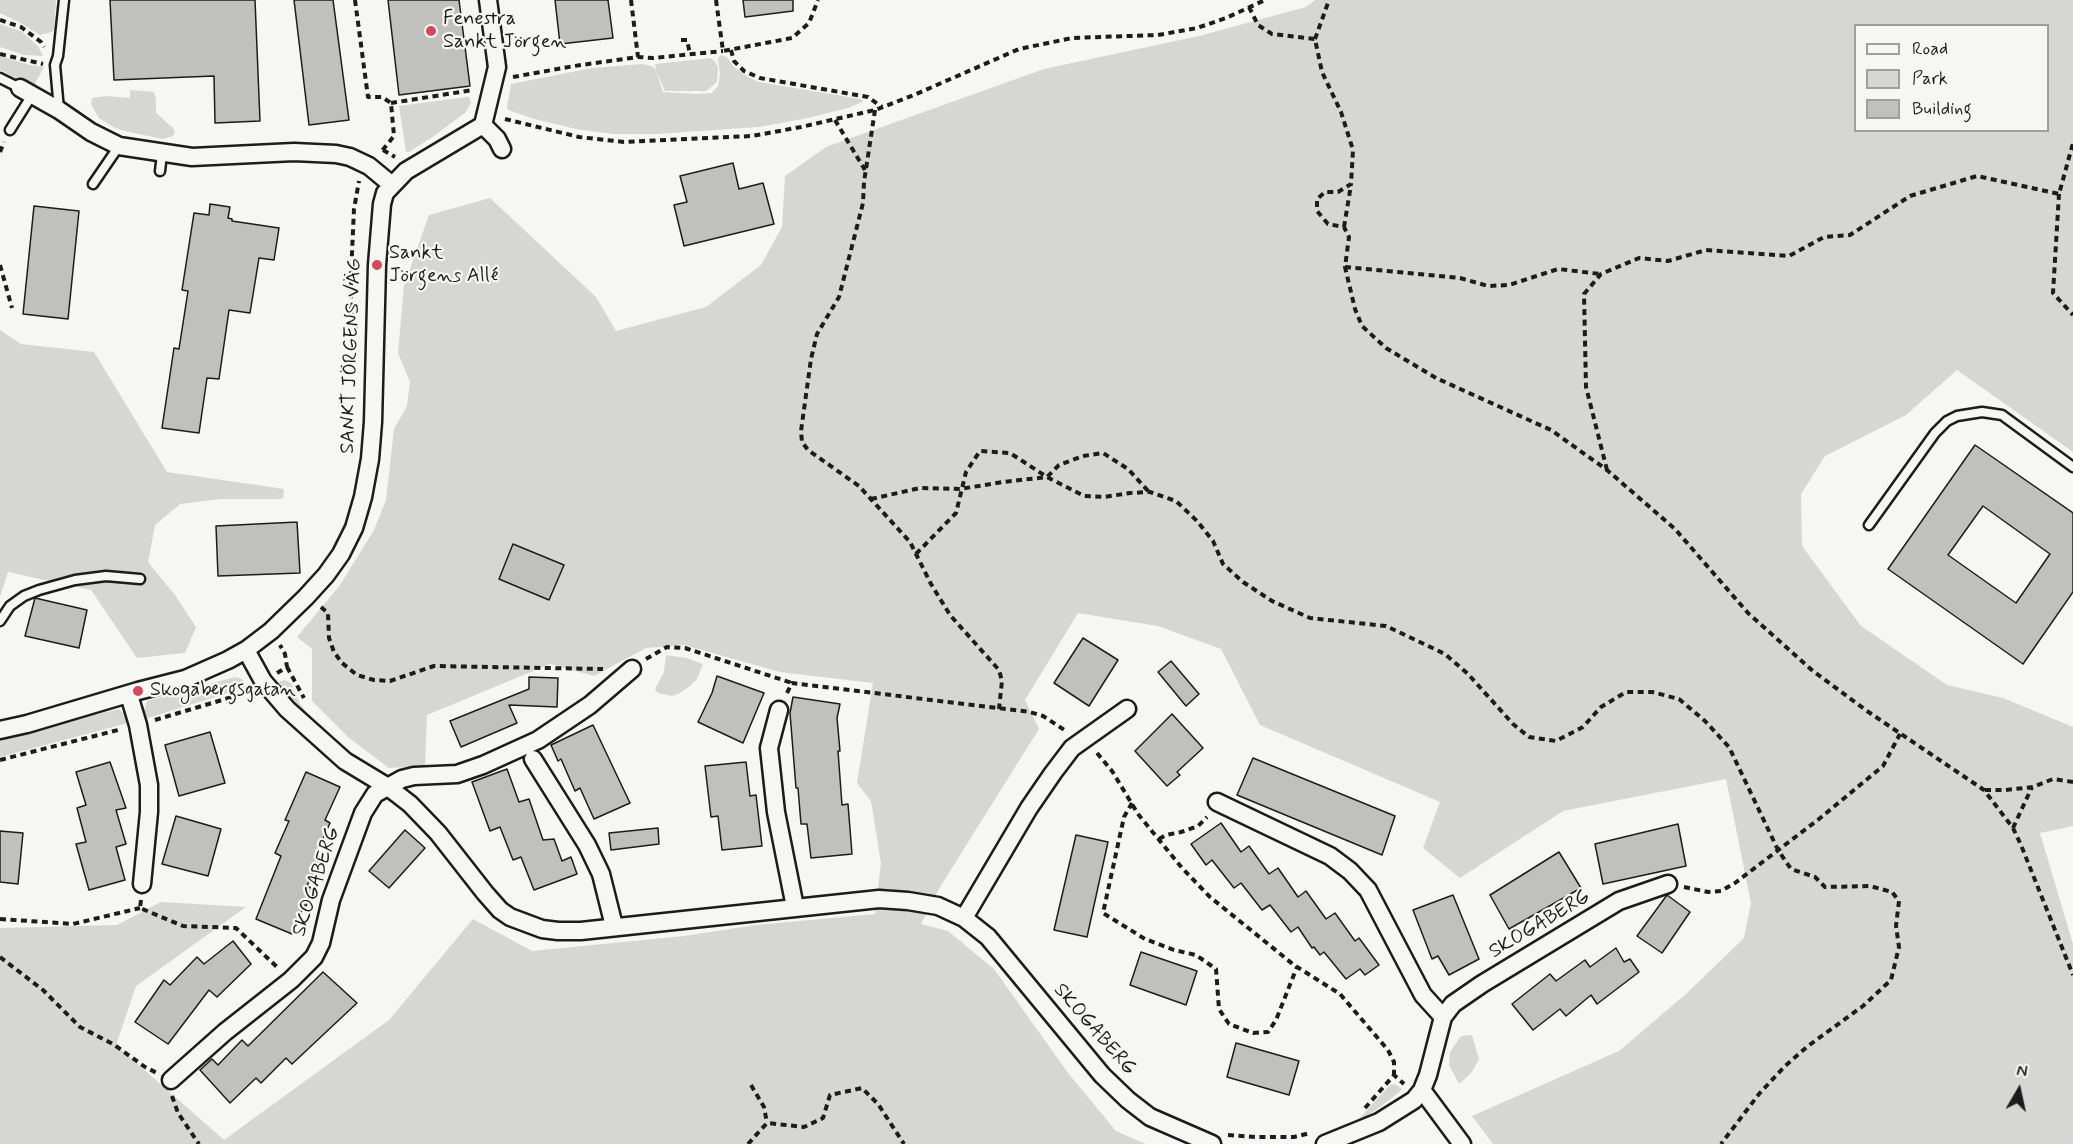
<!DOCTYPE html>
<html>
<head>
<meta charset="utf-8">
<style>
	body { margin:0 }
	#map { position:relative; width:2073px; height:1144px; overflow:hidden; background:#f6f6f2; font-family:Mynerve,sans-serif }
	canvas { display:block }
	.legend { position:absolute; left:1854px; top:24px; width:195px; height:108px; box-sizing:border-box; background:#f6f6f2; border:2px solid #9f9f9c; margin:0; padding:8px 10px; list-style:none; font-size:18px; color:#1c1c1c }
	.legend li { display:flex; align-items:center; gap:12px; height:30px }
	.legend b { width:30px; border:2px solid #9f9f9c }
	.north { position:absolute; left:1989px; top:1060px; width:60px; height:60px; -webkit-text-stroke:4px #f6f6f2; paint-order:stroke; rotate:9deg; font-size:16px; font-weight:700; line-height:24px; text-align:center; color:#1c1c1c }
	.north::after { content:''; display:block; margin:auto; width:21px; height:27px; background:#1c1c1c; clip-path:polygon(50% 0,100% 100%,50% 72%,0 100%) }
</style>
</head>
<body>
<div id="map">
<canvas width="2073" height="1144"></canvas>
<ul class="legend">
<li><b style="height:8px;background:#f6f6f2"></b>Road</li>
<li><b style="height:16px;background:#d6d6d2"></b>Park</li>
<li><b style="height:16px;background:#c0c0bd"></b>Building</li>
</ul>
<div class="north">N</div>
</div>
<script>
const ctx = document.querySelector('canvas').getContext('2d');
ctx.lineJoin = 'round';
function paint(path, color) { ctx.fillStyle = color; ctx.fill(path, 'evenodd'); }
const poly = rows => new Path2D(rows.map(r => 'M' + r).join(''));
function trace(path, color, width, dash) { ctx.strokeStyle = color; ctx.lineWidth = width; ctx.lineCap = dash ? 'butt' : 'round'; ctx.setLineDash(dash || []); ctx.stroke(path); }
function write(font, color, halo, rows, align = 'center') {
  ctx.font = font + ' Mynerve,sans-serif'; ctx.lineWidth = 4.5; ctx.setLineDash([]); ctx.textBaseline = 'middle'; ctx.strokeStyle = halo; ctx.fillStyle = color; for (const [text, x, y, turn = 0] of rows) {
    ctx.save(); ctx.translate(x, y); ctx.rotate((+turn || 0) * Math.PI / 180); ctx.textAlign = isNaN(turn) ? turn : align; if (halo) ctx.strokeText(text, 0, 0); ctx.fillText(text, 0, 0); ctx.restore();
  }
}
paint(poly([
	[0,0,56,0,54,29,52,32,40,35,19,22,0,13],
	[1315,0,2073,0,2073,452,1957,370,1906,415,1825,456,1801,494,1802,546,1861,626,1947,685,2003,698,2073,727,2073,826,2040,833,2073,944,2073,1144,1493,1144,1472,1116,1619,1051,1686,994,1744,938,1751,903,1726,779,1563,811,1460,878,1423,848,1440,802,1260,725,1221,649,1158,626,1078,613,1025,700,1039,729,940,887,921,924,948,931,994,969,1068,1073,1116,1131,1146,1144,0,1144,0,928,117,925,161,902,246,907,136,986,116,1045,224,1140,389,1020,473,919,532,951,684,936,756,925,875,914,881,863,871,801,857,783,873,683,780,672,684,645,646,648,594,676,550,664,427,715,425,766,389,768,349,738,312,701,312,649,297,637,340,585,374,530,386,500,394,429,407,406,410,382,398,353,404,286,429,215,490,198,596,297,616,331,706,307,761,265,782,227,785,176,826,147,1044,69,1199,36,1306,7],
	[1856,26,2048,26,2048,130,1856,130],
	[0,24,21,31,38,46,43,56,24,55,0,47],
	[721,55,727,57,733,66,748,77,759,82,860,99,863,100,862,102,848,108,808,118,759,127,656,134,614,134,576,129,534,119,508,110,507,107,511,84,592,68,643,64,652,66,656,70,655,64,711,58,716,63,718,67,717,82,706,91,665,91,656,71,663,92,696,94,712,93,718,86,720,74,718,58],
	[0,56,30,65,44,67,33,87,0,70],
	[130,90,154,92,156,99,156,113,173,128,175,131,173,136,163,139,124,131,113,127,99,118,91,104,92,98,105,96,130,98],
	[467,97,469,97,471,103,466,112,434,136,409,152,406,152,399,106],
	[0,330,21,344,94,352,167,472,284,489,283,499,221,499,180,504,155,525,148,562,175,595,196,627,185,653,137,658,91,590,8,572,0,597],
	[666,655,687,658,703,664,697,679,690,686,680,693,672,696,658,693,655,689,664,672],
	[235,677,242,679,247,687,145,719,143,714,147,701],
	[284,680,291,683,300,704,308,714,307,715,282,689,279,682],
	[119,709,126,716,128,723,0,757,0,738],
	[1472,1035,1479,1059,1472,1072,1459,1084,1449,1065,1450,1052,1461,1036],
	[1395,1084,1402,1089,1397,1094,1368,1116,1358,1120,1390,1085]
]), '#d6d6d2');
const building = poly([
	[110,0,255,0,260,121,215,123,214,76,114,80,110,0],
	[294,0,333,0,349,120,309,125,294,0],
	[388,0,459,0,470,86,399,95,388,0],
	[555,0,608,0,613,38,560,44,555,0],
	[743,0,793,0,793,11,745,17,743,0],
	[733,163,739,189,763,183,774,224,684,246,674,205,687,202,680,176,733,163],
	[210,204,230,207,228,218,232,219,232,221,279,228,274,260,259,258,250,313,229,310,219,379,207,378,199,433,162,428,174,348,179,349,188,291,182,290,194,213,209,215,210,204],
	[34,206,79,211,68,319,23,314,34,206],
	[1975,445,2073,513,2073,592,2023,664,1888,569,1975,445],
	[1983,506,2050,554,2016,603,1948,555,1983,506],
	[297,522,300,573,218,576,216,526,297,522],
	[513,544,564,565,549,600,499,579,513,544],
	[35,598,87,610,79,648,25,636,35,598],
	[1083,638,1118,660,1089,706,1054,683,1083,638],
	[1171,661,1199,694,1186,706,1158,672,1171,661],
	[717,676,764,693,743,743,698,722,712,693,717,676],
	[529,677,558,678,557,707,509,705,517,723,461,747,450,721,529,689,529,677],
	[793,697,840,704,837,718,840,751,838,751,842,805,848,804,852,854,811,858,807,824,801,824,798,788,796,788,790,713,793,697],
	[1172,714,1203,748,1177,772,1180,775,1167,786,1135,751,1172,714],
	[593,725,630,803,594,819,580,788,575,791,561,759,558,761,551,745,593,725],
	[210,732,225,783,179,796,165,745,210,732],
	[1253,758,1395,816,1382,855,1237,795,1253,758],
	[110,762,126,808,116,810,126,844,116,847,125,880,89,890,76,844,86,842,77,808,86,805,76,772,110,762],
	[746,762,750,796,756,795,762,846,722,850,718,816,711,817,705,766,746,762],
	[507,769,519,802,529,799,543,840,554,839,562,861,571,857,577,874,534,890,521,857,513,860,500,827,490,831,472,782,507,769],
	[306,772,340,787,325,820,330,823,316,854,320,856,307,886,313,889,306,906,304,905,292,934,256,919,281,856,275,853,289,821,285,820,306,772],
	[176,816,221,829,208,876,162,864,176,816],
	[1221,823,1241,852,1249,846,1269,874,1278,868,1298,897,1306,891,1326,919,1335,913,1355,941,1359,938,1379,965,1365,975,1360,969,1346,979,1324,952,1320,955,1314,947,1312,948,1298,927,1291,932,1270,905,1262,910,1241,883,1234,888,1212,860,1206,865,1191,844,1221,823],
	[1678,824,1686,866,1603,884,1595,844,1678,824],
	[658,828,659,844,611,850,609,833,658,828],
	[405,830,425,848,389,888,369,871,405,830],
	[0,831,23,833,18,884,0,882,0,831],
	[1076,835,1108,842,1087,937,1054,930,1076,835],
	[1559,852,1581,888,1509,929,1490,895,1559,852],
	[1453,895,1479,959,1449,975,1438,956,1432,959,1413,910,1453,895],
	[1667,895,1690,912,1662,953,1637,936,1667,895],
	[233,941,251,964,217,997,209,990,168,1044,135,1022,164,980,170,985,197,957,204,964,233,941],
	[1616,948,1624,962,1630,959,1639,972,1597,1004,1591,995,1566,1016,1560,1009,1533,1030,1512,1004,1550,974,1556,981,1585,960,1590,967,1616,948],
	[1141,952,1197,971,1186,1005,1130,985,1141,952],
	[323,972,357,1003,292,1064,286,1058,261,1083,256,1078,230,1103,200,1070,212,1059,218,1065,242,1040,248,1046,323,972],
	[1236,1043,1299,1061,1289,1095,1227,1077,1236,1043]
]);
paint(building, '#c0c0bd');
trace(building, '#1c1c1c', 1.5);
const service = poly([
	[0,78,20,88],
	[59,110,55,65,58,56,64,0],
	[10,130,32,95],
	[160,171,162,154],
	[93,184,119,146],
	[1869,525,1935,433,1947,421,1957,416,1982,412,2002,415,2073,467],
	[0,621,10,606,24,596,39,590,75,580,106,576,140,579]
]);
const minor = poly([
	[20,88,59,110,91,132,119,146,192,157,294,152,336,154,350,157,369,166,392,185],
	[483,125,497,139,502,149],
	[246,650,263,681,287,709,345,761,388,787,410,804,438,833,485,893,500,910,510,917,542,929,558,931,581,931,879,899,908,901,938,906,964,918,988,937,1102,1075,1128,1100,1150,1117,1212,1144],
	[129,695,138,725,149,785,149,812,142,884],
	[779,710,769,748,776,812,795,907],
	[0,730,27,724,138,691,185,679,228,660,246,650,271,631,306,597,326,575,341,554,354,528,363,497,370,459,373,422,377,265,382,204,385,193,406,171,483,125,497,67,488,0],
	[533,759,587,845,601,874,614,926],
	[1217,802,1330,856,1350,871,1368,890,1423,995,1443,1017,1453,1004,1482,984,1619,901,1668,884],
	[964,918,1029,808,1053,773,1072,748,1127,709],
	[171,1080,225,1032,291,980,314,957,321,943,331,900,363,813,375,794,402,779,414,776,457,774,483,765,538,740,590,705,632,669],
	[1422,1090,1462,1144],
	[1325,1144,1379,1122,1414,1100,1422,1090,1428,1075,1443,1017]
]);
trace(service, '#1c1c1c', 13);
trace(minor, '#1c1c1c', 21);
trace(poly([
	[355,0,368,97,382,97,391,103,394,136,381,152],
	[631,0,638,57],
	[716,0,723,51,792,38,809,23,818,0],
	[1249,7,1258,25,1272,34,1315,39,1322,72,1341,112,1353,150,1351,184,1338,192,1325,192,1317,199,1317,211,1328,224,1344,227,1349,237,1345,267,1355,309,1362,326,1386,348,1436,378,1551,430,1607,470,1675,529,1748,613,1813,671,1867,711,1984,790,2013,828,2021,845,2073,975],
	[0,20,21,27,41,42,44,47],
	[1315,39,1329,0],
	[681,40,687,40,690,54],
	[731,50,734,61,744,71,760,78,868,97,882,107],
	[0,54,43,64],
	[513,77,574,66,638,57,653,58,723,51],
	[391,103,473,90],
	[875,110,864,182,863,203,839,297,817,334,811,359,801,431,802,442,808,450,859,486,910,542,931,584,950,615,999,670,1002,681,999,709],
	[505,119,579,137,624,142,752,136,801,127,875,110,914,95,1019,49,1072,38,1158,35,1197,28,1226,18,1265,0],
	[835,120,865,170],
	[383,150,395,157],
	[0,152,4,142],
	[2059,194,2053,293,2073,315],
	[1344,227,1351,185],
	[0,265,12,308],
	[1345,267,1460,278,1488,286,1509,285,1558,269,1600,274],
	[356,329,351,312,351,275,354,209,359,181],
	[1607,470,1586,387,1584,294,1601,274,1639,258,1668,261,1706,250,1789,256,1824,237,1850,235,1910,196,1977,176,2059,194,2073,143],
	[871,499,920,488,960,489,1003,482,1047,477,1084,496,1104,497,1130,493,1150,492,1176,501,1197,521,1213,541,1223,564,1243,582,1272,601,1310,618,1386,626,1445,654,1468,674,1513,724,1529,737,1556,741,1583,727,1601,707,1626,692,1652,692,1679,699,1705,721,1729,747,1778,850,1791,869,1815,877,1825,887,1870,886,1892,892,1899,901,1896,926,1899,947,1891,980,1863,1006,1808,1046,1785,1066,1759,1094,1721,1144],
	[916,554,956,513,966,472,980,451,1010,453,1047,477,1059,465,1083,456,1103,453,1128,469,1149,492],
	[321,607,328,613,329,638,334,652,342,663,357,675,374,680,390,681,434,666,603,669],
	[646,659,667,647,685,648,792,683],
	[287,667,304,698],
	[277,673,287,667,285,654,280,645],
	[787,693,792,683,1030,712,1043,716,1066,731],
	[155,720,242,694,248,691],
	[1097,753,1112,771,1138,814,1182,868,1210,897,1294,965,1340,994,1388,1050,1394,1062,1394,1075],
	[0,760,122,729],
	[1985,790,2006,790,2033,787,2053,779,2073,782],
	[1132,803,1124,817,1103,913,1145,939,1174,950,1196,955,1216,969,1219,1009,1229,1024,1253,1033,1268,1032,1276,1020,1297,967],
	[2013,828,2032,787],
	[1159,839,1166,835,1181,832,1198,826,1207,817],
	[1684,887,1708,892,1721,891,1735,883,1819,819,1883,766,1900,734],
	[141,900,140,908,183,926,236,928,277,967],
	[0,919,73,924,140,908],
	[0,957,43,990,80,1027,113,1044,145,1067,157,1073],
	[751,1085,764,1107,767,1123],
	[172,1096,178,1113,199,1144],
	[1365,1108,1394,1075,1404,1084],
	[1228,1135,1256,1137,1294,1137,1310,1133],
	[748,1144,767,1123,804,1127,823,1118,830,1095,862,1088,878,1104,904,1144]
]), '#1c1c1c', 4, [6, 4.5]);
trace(service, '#f6f6f2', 8);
trace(minor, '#f6f6f2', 16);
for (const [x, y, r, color] of [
	[431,31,6,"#d1495b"],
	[377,265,6,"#d1495b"],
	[138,691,6,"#d1495b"]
]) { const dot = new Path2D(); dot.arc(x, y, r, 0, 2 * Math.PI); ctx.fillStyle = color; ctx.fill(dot); trace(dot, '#f6f6f2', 2); }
write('20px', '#1c1c1c', '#f6f6f2', [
	["Fenestra",443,20],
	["Sankt Jörgen",443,43],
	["Sankt",389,254],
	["Jörgens Allé",389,277],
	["Skogabergsgatan",150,691]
], 'left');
write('20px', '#1c1c1c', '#f6f6f2', [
	["SANKT JÖRGENS VÄG",352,356,-88],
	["SKOGABERG",317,882,-72],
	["SKOGABERG",1540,925,-31],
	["SKOGABERG",1094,1030,49]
]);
</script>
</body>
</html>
